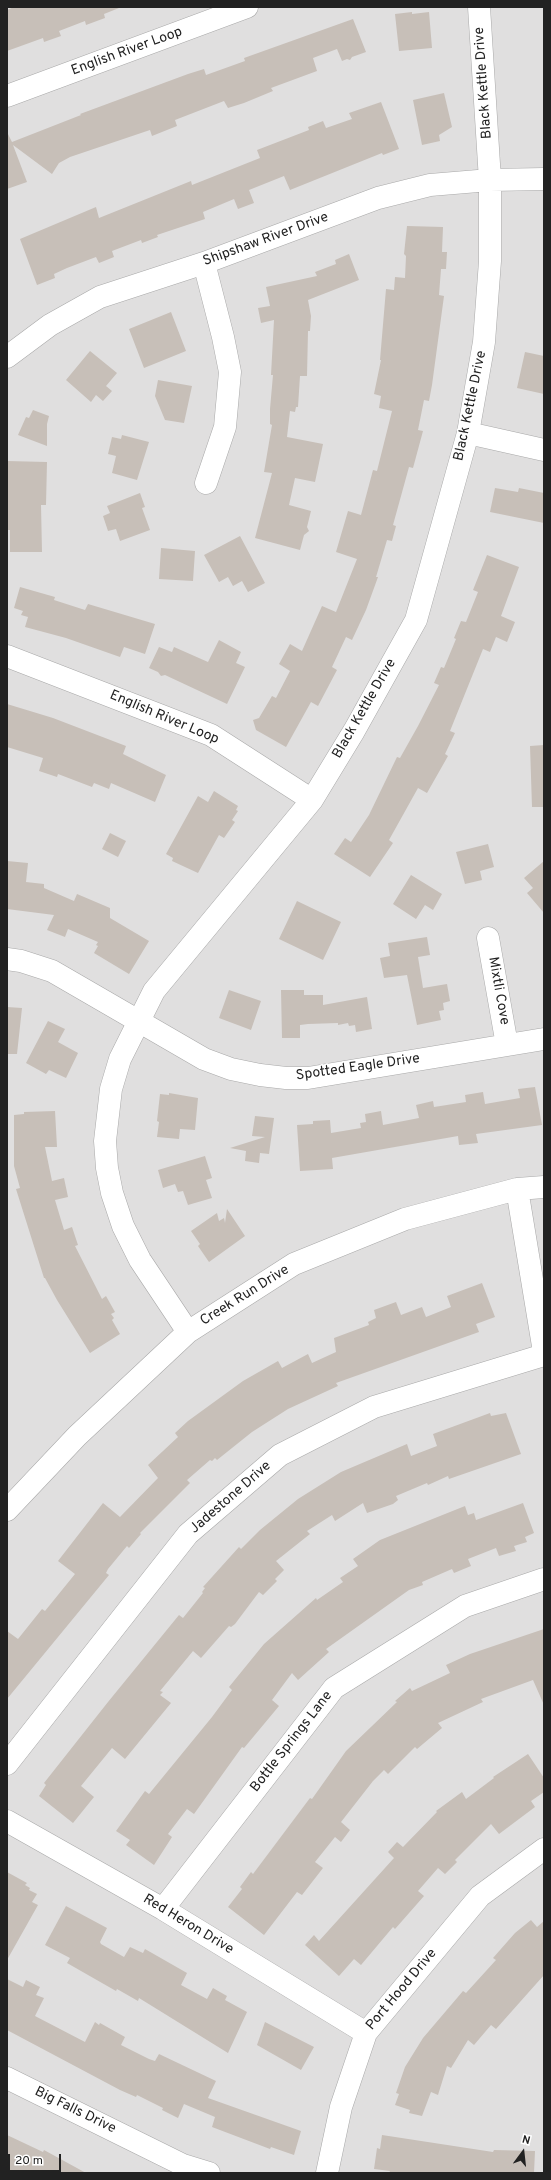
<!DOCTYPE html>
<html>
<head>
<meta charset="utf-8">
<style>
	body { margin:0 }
	#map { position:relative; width:551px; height:2180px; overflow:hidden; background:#f2efe9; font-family:Overpass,sans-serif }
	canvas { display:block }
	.frame { position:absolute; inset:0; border:8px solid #222; pointer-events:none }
	.north { position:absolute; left:503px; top:2132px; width:40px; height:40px; -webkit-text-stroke:3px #fff; paint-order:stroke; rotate:15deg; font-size:11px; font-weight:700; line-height:16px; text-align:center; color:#222 }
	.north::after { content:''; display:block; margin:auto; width:14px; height:18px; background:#222; clip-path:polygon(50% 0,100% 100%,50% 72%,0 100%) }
	.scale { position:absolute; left:8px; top:2154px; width:53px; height:18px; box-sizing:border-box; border:2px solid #222; border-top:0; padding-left:5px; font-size:12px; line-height:14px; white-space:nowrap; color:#222; -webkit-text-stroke:3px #fff; paint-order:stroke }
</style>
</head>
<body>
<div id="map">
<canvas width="551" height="2180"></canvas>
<div class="frame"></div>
<div class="north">N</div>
<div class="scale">20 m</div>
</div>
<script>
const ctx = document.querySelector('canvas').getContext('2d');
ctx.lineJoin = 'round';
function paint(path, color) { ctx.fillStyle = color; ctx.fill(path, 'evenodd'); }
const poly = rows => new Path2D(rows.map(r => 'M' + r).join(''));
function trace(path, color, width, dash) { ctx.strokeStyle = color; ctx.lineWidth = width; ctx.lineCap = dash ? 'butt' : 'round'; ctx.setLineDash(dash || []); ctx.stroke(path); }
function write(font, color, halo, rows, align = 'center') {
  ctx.font = font + ' Overpass,sans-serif'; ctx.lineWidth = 3; ctx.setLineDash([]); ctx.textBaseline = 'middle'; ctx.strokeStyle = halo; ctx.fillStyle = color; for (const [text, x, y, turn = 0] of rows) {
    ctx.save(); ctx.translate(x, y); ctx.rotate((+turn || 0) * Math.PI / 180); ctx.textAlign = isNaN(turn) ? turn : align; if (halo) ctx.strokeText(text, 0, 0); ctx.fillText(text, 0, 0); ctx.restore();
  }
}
paint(poly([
	[7,7,544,7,544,2173,7,2173]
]), '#e0dfdf');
paint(poly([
	[14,7,118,7,119,8,104,14,105,18,86,25,85,21,59,31,61,36,44,42,43,38,7,51,7,10],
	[412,12,412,14,429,12,432,48,399,51,395,14],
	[353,19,366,52,352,57,350,60,347,59,342,61,337,49,313,58,317,71,271,88,273,91,244,103,228,108,224,101,175,120,177,126,152,136,150,130,70,157,59,163,52,174,13,145,27,182,7,189,7,132,12,142,81,115,80,114,188,74,204,69,206,75,245,61,244,58],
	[444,93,452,127,439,135,440,141,422,145,413,100],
	[381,102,399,149,383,155,382,153,290,190,284,176,249,190,254,203,238,209,234,199,203,212,205,219,157,235,158,237,142,243,141,240,112,251,114,257,99,263,96,257,67,268,54,274,55,278,37,285,20,239,96,207,99,218,191,181,192,185,260,158,257,150,309,130,308,127,323,121,326,128,352,119,349,113],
	[407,226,443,227,442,252,447,252,446,269,441,269,439,295,444,296,432,385,429,401,424,400,418,430,423,431,413,468,409,467,393,525,396,526,392,541,387,540,376,577,378,577,366,610,352,640,346,637,332,667,337,670,318,706,311,702,286,747,256,730,253,720,259,718,272,696,276,698,290,671,279,664,290,644,302,651,322,606,336,612,357,559,336,552,348,511,361,515,373,470,377,471,392,411,379,408,381,396,374,394,381,360,380,360,386,289,394,290,395,277,405,278,406,256,404,254],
	[349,254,359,280,308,300,311,316,310,331,308,331,307,376,300,376,298,407,296,407,295,412,290,411,287,437,323,444,315,482,295,478,289,505,311,511,307,527,309,531,304,535,300,550,255,538,272,473,264,472,272,425,270,424,270,409,273,375,271,375,274,320,261,323,258,308,270,306,266,287,317,276,315,272,336,264,335,260],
	[171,312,186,351,144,368,129,329],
	[90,351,117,373,106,386,112,391,103,401,96,395,91,402,66,380],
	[525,352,544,356,544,394,517,388],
	[158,380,192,386,184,423,165,420,155,396],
	[33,410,49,416,47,424,47,446,18,435,26,417,29,418],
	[122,435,149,442,137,480,112,473,116,456,108,454,112,437,121,439],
	[7,461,47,462,46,505,41,505,42,552,10,552,10,530,8,530],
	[495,488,518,492,519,488,544,493,544,523,490,512],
	[140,493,145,507,142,508,150,530,120,541,116,529,108,531,103,516,110,513,107,506],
	[240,536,265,583,248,592,242,581,233,586,228,577,219,582,204,555],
	[161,548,195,551,193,581,159,579],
	[487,555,519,567,501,616,515,622,507,642,496,637,490,652,483,649,450,731,455,733,445,754,448,756,427,793,418,788,389,840,393,843,370,877,334,854,345,838,351,842,369,815,397,757,400,758,418,726,439,685,434,683,441,667,444,668,456,639,454,638,461,621,466,622,478,592,473,590],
	[20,587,55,597,54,600,85,610,88,604,155,624,145,654,124,647,120,657,66,638,25,627,28,617,21,615,23,611,14,608],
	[219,640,241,652,236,663,245,667,227,704,165,675,161,676,158,672,149,668,159,647,172,652,174,647,208,662],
	[7,704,53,718,126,746,123,754,166,775,155,802,111,783,109,789,94,783,92,787,58,774,57,777,39,771,43,758,7,747],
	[544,745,544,807,532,807,530,746],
	[214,791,238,806,236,810,238,811,232,820,235,822,224,838,219,835,198,873,172,861,173,858,166,854,198,796,208,802],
	[110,833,126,841,118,857,102,849],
	[488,844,494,867,480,871,482,880,465,884,456,852],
	[7,861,28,863,26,882,44,884,44,888,74,901,77,894,110,908,110,918,149,941,129,974,94,953,98,946,96,945,98,942,68,929,65,937,47,930,54,915,7,909],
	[544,861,544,913,527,893,533,888,524,878],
	[411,875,442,894,433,910,425,905,416,919,393,904],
	[297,901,341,922,323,960,279,939],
	[427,937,430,955,418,957,423,988,447,984,450,1001,443,1003,444,1010,439,1011,441,1020,417,1025,407,975,384,978,380,958,390,956,388,943],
	[229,990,261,1001,251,1030,219,1018],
	[281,990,304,990,304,995,323,995,323,1005,367,997,372,1029,356,1032,355,1025,349,1026,348,1023,338,1025,338,1023,308,1024,300,1025,300,1038,282,1038],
	[7,1007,22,1008,17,1054,7,1054],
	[48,1021,65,1029,58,1042,78,1053,66,1078,49,1070,46,1074,26,1063],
	[535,1087,542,1125,476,1134,478,1143,459,1145,458,1136,332,1158,333,1169,300,1171,297,1125,313,1124,313,1121,330,1120,331,1133,361,1128,360,1123,366,1122,365,1114,381,1111,383,1125,419,1118,416,1105,433,1101,434,1107,466,1102,465,1095,483,1092,485,1104,520,1098,518,1089],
	[169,1093,198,1098,195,1130,180,1129,179,1139,157,1137,159,1122,157,1121,160,1094,169,1095],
	[55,1111,57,1147,45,1147,52,1181,64,1178,68,1197,55,1200,64,1230,72,1227,78,1245,75,1246,102,1299,106,1296,115,1312,111,1314,114,1318,112,1320,120,1334,90,1353,57,1300,45,1278,44,1278,16,1189,20,1188,14,1166,14,1115,24,1114,24,1112],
	[255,1116,274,1118,269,1154,260,1153,259,1163,245,1161,246,1151,230,1148,265,1137,252,1136],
	[205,1156,212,1178,206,1180,212,1198,188,1205,183,1191,178,1192,175,1184,163,1188,158,1170],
	[227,1209,245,1236,209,1262,198,1246,200,1244,191,1231,217,1213,219,1221,224,1218,225,1223],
	[482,1283,495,1317,476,1324,479,1332,336,1383,338,1386,288,1409,252,1432,217,1460,215,1458,212,1461,210,1460,187,1480,190,1483,140,1533,141,1534,129,1548,127,1546,108,1569,106,1573,109,1575,7,1699,7,1631,18,1639,42,1609,45,1611,75,1574,58,1561,103,1503,120,1517,158,1478,148,1465,178,1437,175,1433,188,1421,243,1381,278,1361,282,1368,308,1354,312,1363,336,1352,334,1338,369,1325,368,1322,376,1318,374,1310,396,1302,401,1315,422,1307,426,1317,451,1307,447,1296],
	[490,1413,491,1416,506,1413,521,1454,449,1479,448,1476,428,1485,427,1483,396,1496,398,1500,393,1504,367,1513,363,1503,335,1521,332,1515,307,1531,310,1534,276,1561,284,1570,275,1579,277,1581,263,1595,259,1592,235,1624,231,1627,229,1626,201,1658,193,1651,160,1691,163,1692,160,1695,171,1703,125,1759,112,1748,81,1786,94,1797,73,1823,39,1796,46,1785,44,1783,108,1702,179,1615,183,1618,203,1593,202,1592,205,1588,203,1587,239,1547,241,1549,260,1530,298,1499,341,1472,407,1444,411,1456,437,1446,433,1434],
	[523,1503,534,1533,525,1537,527,1542,514,1546,516,1551,499,1556,496,1548,468,1559,471,1566,454,1573,452,1569,422,1582,423,1585,409,1590,326,1649,329,1652,298,1680,292,1673,272,1700,279,1706,244,1748,242,1747,194,1814,187,1809,168,1834,172,1837,154,1865,126,1845,130,1840,116,1831,145,1791,149,1794,212,1717,232,1690,229,1687,264,1644,316,1598,317,1600,343,1582,340,1578,358,1566,353,1559,380,1540,465,1506,468,1515,474,1513,476,1520],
	[544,1629,544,1705,533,1680,481,1699,483,1702,438,1723,442,1728,417,1749,415,1747,388,1774,384,1770,373,1781,341,1822,350,1830,341,1842,335,1837,315,1862,323,1868,302,1895,297,1892,264,1935,228,1907,242,1889,240,1887,251,1872,253,1874,310,1798,312,1799,346,1751,397,1702,395,1701,410,1688,412,1691,450,1673,446,1665,470,1654],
	[528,1754,544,1778,544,1792,531,1801,535,1807,499,1834,491,1824,455,1860,457,1862,445,1874,438,1868,418,1891,424,1896,395,1929,393,1927,361,1965,354,1959,339,1976,305,1945,314,1935,319,1941,394,1858,388,1852,397,1842,403,1847,437,1812,436,1811,462,1792,466,1799,494,1778,493,1777],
	[7,1872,27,1883,25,1885,30,1888,29,1890,37,1894,32,1902,38,1905,7,1960],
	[66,1906,107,1928,100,1942,101,1944,124,1957,130,1947,143,1953,145,1949,187,1973,181,1985,207,1999,213,1988,227,1996,225,2000,247,2012,228,2053,139,1998,138,2001,117,1989,116,1991,67,1963,70,1958,45,1945],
	[531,1920,537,1927,544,1921,544,1975,496,2029,491,2025,474,2045,468,2040,451,2068,447,2066,438,2095,431,2092,422,2116,409,2113,410,2110,395,2105,399,2094,396,2093,405,2067,423,2038,463,1991,466,1993,496,1960,493,1958,515,1933],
	[7,1979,23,1987,26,1980,40,1987,36,1995,44,1998,35,2016,85,2042,95,2022,99,2025,100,2023,125,2037,121,2045,149,2059,155,2061,159,2054,216,2081,208,2098,301,2131,294,2155,271,2147,270,2149,212,2127,215,2117,184,2104,178,2118,162,2110,163,2108,137,2095,136,2097,120,2090,7,2030],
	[265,2022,314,2047,301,2070,257,2045],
	[7,2135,43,2152,44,2150,86,2173,7,2173],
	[382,2135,493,2152,494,2150,535,2151,534,2173,389,2173,390,2171,374,2169,377,2148,380,2149]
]), '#c7bfb8');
const minor = poly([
	[7,96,247,7],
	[204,263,223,337,230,372,225,427,206,483],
	[7,357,50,325,100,297,204,263,378,198,430,185,490,180,544,179],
	[468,433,544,450],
	[7,656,211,735,312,800],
	[488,938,507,1045],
	[7,959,21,961,52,971,204,1059,231,1069,260,1075,286,1078,308,1078,544,1039],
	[517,1189,544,1352],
	[188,1332,140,1260,123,1226,112,1193,107,1168,105,1141,111,1089,120,1059,154,991,312,800,354,731,416,620,468,433,484,342,490,261,490,180,479,7],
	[7,1510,77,1436,188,1332,294,1264,405,1219,517,1189,544,1187],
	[7,1764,188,1534,280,1455,374,1407,544,1355],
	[7,1821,163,1909,366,2033],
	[163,1909,334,1688,465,1606,544,1579],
	[7,2078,183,2165,209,2173],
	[327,2173,341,2107,366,2033,480,1896,544,1849]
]);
trace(minor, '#a9a9a9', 23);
trace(minor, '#fff', 22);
write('14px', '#222', '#fff', [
	["English River Loop",127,52,-20],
	["Black Kettle Drive",484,83,-94],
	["Shipshaw River Drive",266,240,-20],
	["Black Kettle Drive",471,406,-78],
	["Black Kettle Drive",365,709,-60],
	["English River Loop",164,718,23],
	["Mixtli Cove",498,991,80],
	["Spotted Eagle Drive",358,1068,-8],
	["Creek Run Drive",245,1296,-32],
	["Jadestone Drive",231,1498,-41],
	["Bottle Springs Lane",292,1742,-52],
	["Red Heron Drive",188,1925,31],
	["Port Hood Drive",402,1990,-50],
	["Big Falls Drive",75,2111,26]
]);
</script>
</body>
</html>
